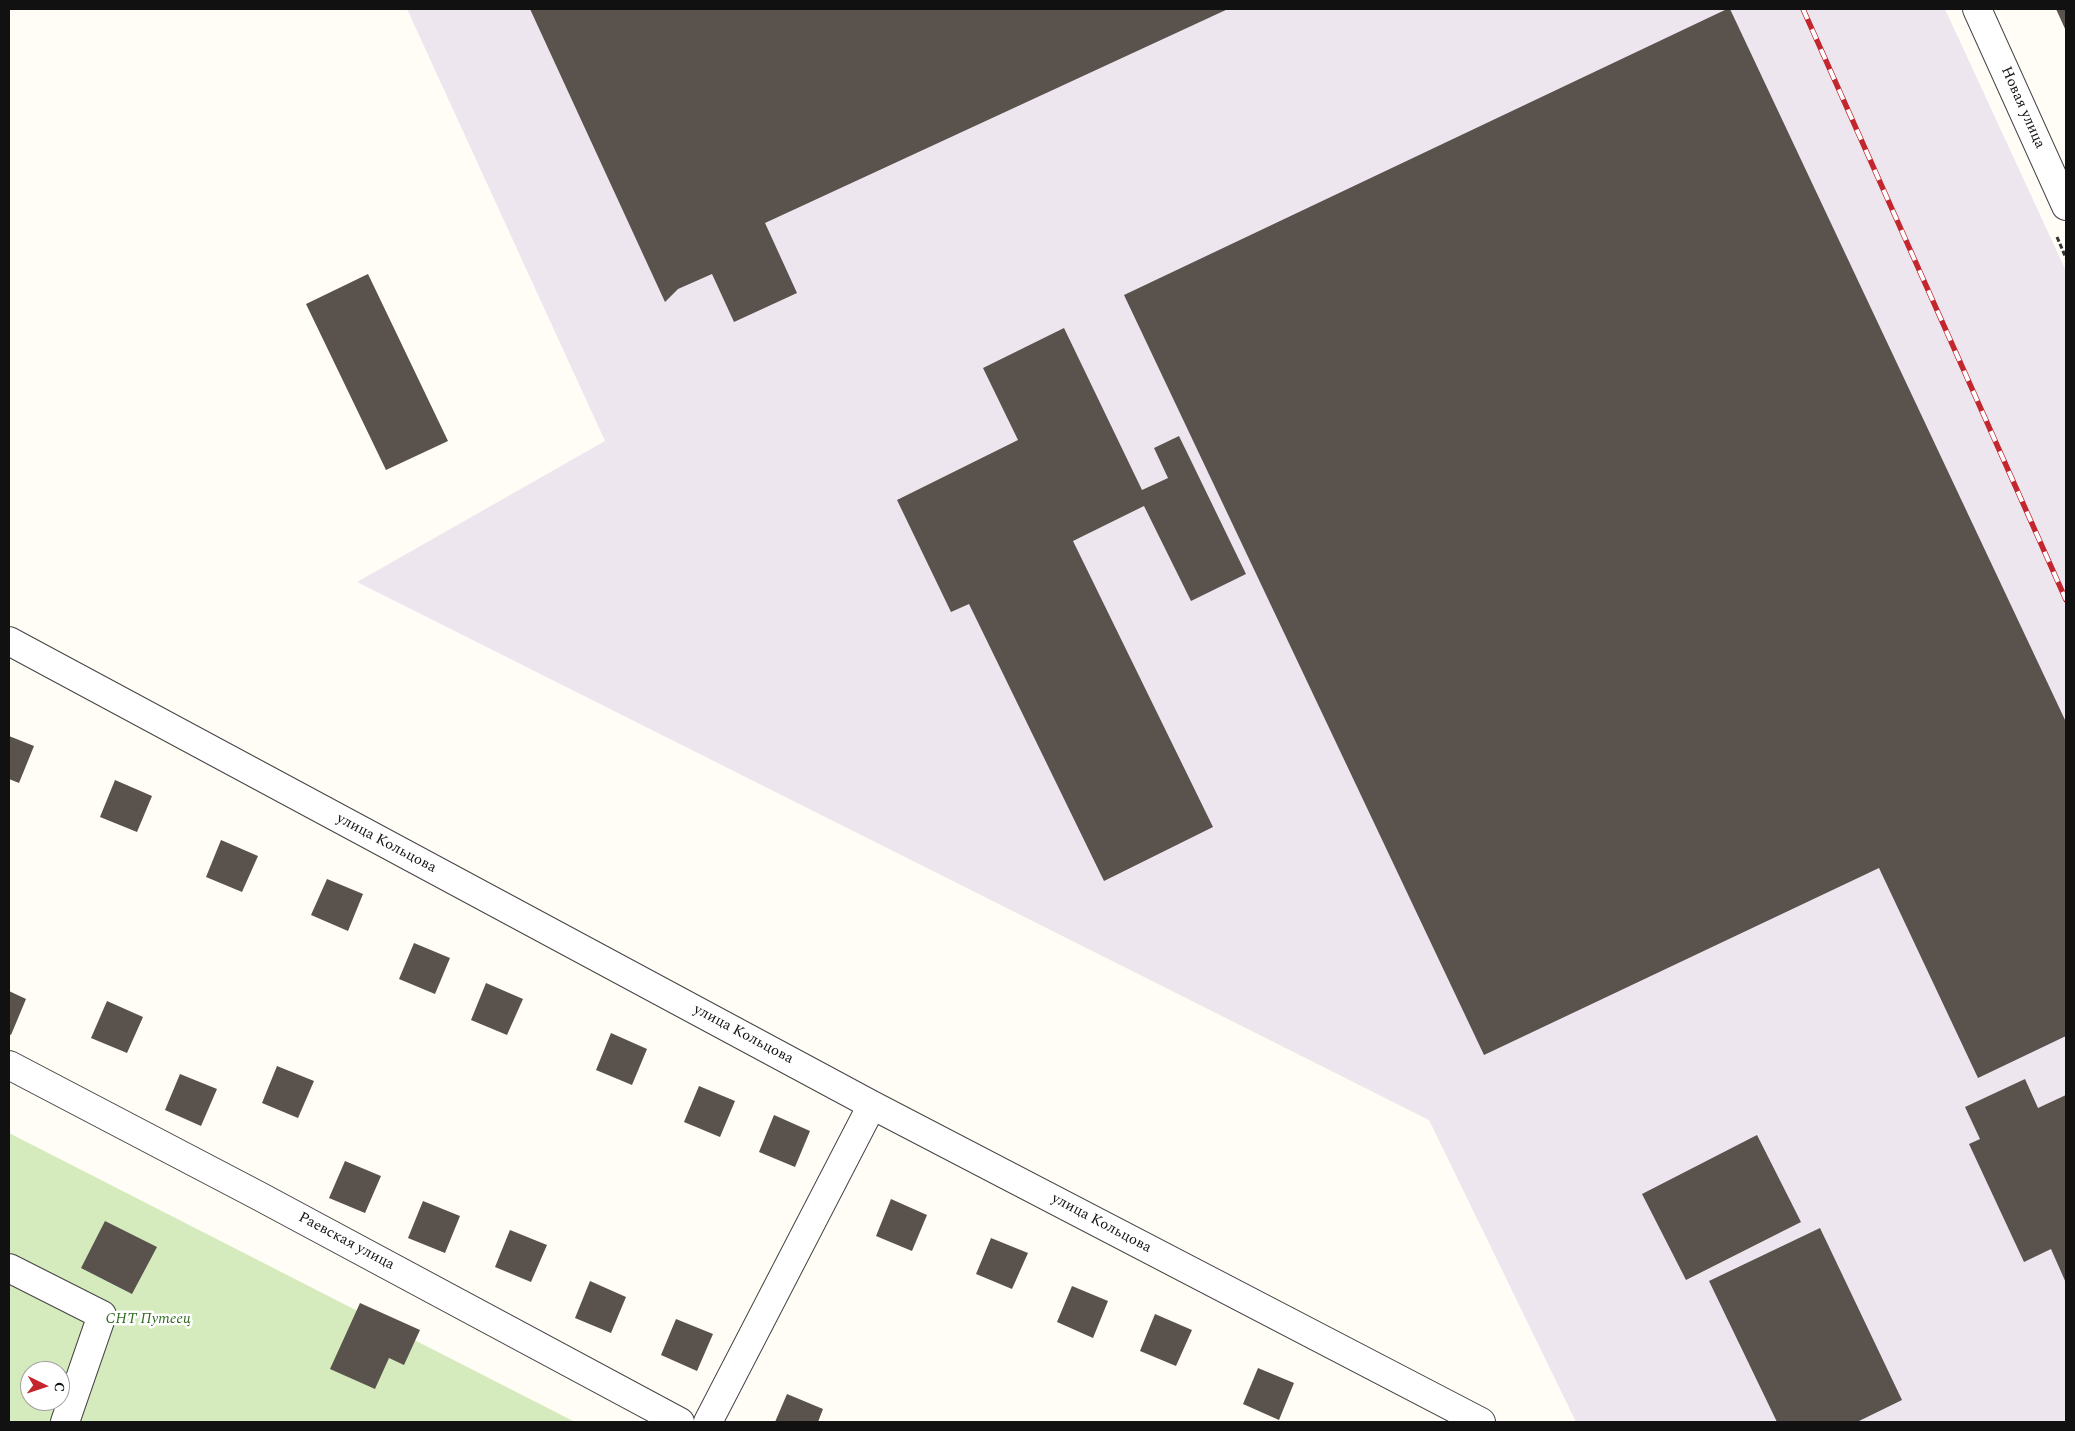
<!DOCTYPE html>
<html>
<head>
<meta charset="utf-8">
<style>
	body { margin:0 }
	#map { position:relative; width:2075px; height:1431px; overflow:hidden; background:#fffdf5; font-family:Spectral,serif }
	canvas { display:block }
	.frame { position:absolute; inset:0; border:10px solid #111; pointer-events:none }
	.north { position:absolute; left:20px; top:1361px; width:50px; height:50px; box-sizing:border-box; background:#fff; border:1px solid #a0a0a0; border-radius:50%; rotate:94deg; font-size:14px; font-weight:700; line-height:20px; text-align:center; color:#111 }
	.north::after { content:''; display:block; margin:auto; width:18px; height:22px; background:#c4262e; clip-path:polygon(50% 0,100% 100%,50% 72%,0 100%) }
</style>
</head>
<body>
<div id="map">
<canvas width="2075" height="1431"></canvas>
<div class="frame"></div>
<div class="north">С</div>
</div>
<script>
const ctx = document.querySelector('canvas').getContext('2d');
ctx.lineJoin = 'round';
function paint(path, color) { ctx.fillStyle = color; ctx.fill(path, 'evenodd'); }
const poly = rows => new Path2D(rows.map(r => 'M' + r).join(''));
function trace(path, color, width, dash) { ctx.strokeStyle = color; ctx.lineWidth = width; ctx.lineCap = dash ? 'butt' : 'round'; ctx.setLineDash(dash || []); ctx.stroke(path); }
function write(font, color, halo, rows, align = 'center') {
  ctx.font = font + ' Spectral,serif'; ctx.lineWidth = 5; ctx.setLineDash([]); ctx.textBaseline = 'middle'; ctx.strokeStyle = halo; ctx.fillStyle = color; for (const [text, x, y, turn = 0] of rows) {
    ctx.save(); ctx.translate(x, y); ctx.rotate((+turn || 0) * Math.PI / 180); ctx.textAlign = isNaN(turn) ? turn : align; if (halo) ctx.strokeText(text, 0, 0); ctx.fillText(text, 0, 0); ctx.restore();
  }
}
paint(poly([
	[407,9,1945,9,2066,271,2066,1422,1576,1422,1429,1120,357,582,605,441]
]), '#eee6ef');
paint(poly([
	[9,1133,575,1422,9,1422],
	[30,1371,60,1371,60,1401,30,1401]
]), '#d5ebbd');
paint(poly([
	[530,9,1228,9,765,223,797,293,734,322,712,274,678,289,665,302],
	[1727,9,1730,9,2066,722,2066,1036,1978,1078,1879,868,1484,1055,1124,295],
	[2056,9,2066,9,2066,31],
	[368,274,448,441,386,470,306,304],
	[1064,328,1142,490,1168,478,1154,448,1179,436,1246,574,1191,601,1144,506,1073,541,1213,827,1104,881,969,604,951,612,897,500,1018,440,983,368],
	[9,736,34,746,19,783,9,779],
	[115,780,152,796,137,832,100,817],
	[221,840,258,856,242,892,206,877],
	[327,879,363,894,348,931,311,915],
	[414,943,450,958,435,994,399,979],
	[486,983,523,999,507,1035,471,1020],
	[9,991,26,999,11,1035,9,1034],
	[107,1001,143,1017,127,1053,91,1038],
	[611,1033,647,1049,632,1085,596,1070],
	[277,1066,314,1081,298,1118,262,1103],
	[180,1074,217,1089,201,1126,165,1110],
	[2025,1079,2038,1108,2066,1095,2066,1283,2051,1249,2024,1262,1969,1144,1980,1139,1965,1107],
	[699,1086,735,1101,720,1137,684,1122],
	[774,1115,810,1131,795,1167,759,1152],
	[1757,1135,1801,1222,1686,1280,1642,1194],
	[345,1161,381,1176,365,1213,329,1198],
	[891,1199,927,1215,912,1251,876,1236],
	[423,1201,460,1216,445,1253,408,1238],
	[105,1221,157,1247,132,1294,81,1268],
	[1820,1228,1902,1400,1857,1422,1777,1422,1709,1281],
	[510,1230,547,1245,531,1282,495,1267],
	[991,1238,1028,1253,1012,1289,976,1274],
	[590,1281,626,1297,611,1333,575,1318],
	[1072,1286,1108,1301,1093,1338,1057,1322],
	[360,1303,420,1330,404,1365,389,1358,375,1389,330,1369],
	[1155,1314,1192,1330,1176,1366,1140,1351],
	[676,1319,713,1334,697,1371,661,1355],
	[1258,1368,1294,1383,1279,1420,1243,1404],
	[787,1394,823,1409,818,1422,775,1422]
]), '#5a524d');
const minor = poly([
	[1977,9,2066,206],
	[9,641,872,1105,1481,1422],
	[9,1065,259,1196,680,1422],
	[9,1268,102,1315,65,1422],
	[708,1422,872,1105]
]);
trace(minor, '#444', 30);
trace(poly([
	[2057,237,2066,258]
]), '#333', 3, [5, 2.5]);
trace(minor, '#fff', 28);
const rail = poly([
	[1803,9,2066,600]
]);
trace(rail, '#c4262e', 5.5);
trace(rail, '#fff', 4, [11]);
write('15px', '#111', '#fff', [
	["Новая улица",2022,108,66],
	["улица Кольцова",386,844,28],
	["улица Кольцова",743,1035,28],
	["улица Кольцова",1101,1224,28],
	["Раевская улица",346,1242,28]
]);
write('italic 15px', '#2f6b1f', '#fff', [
	["СНТ Путеец",148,1320]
]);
</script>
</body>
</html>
